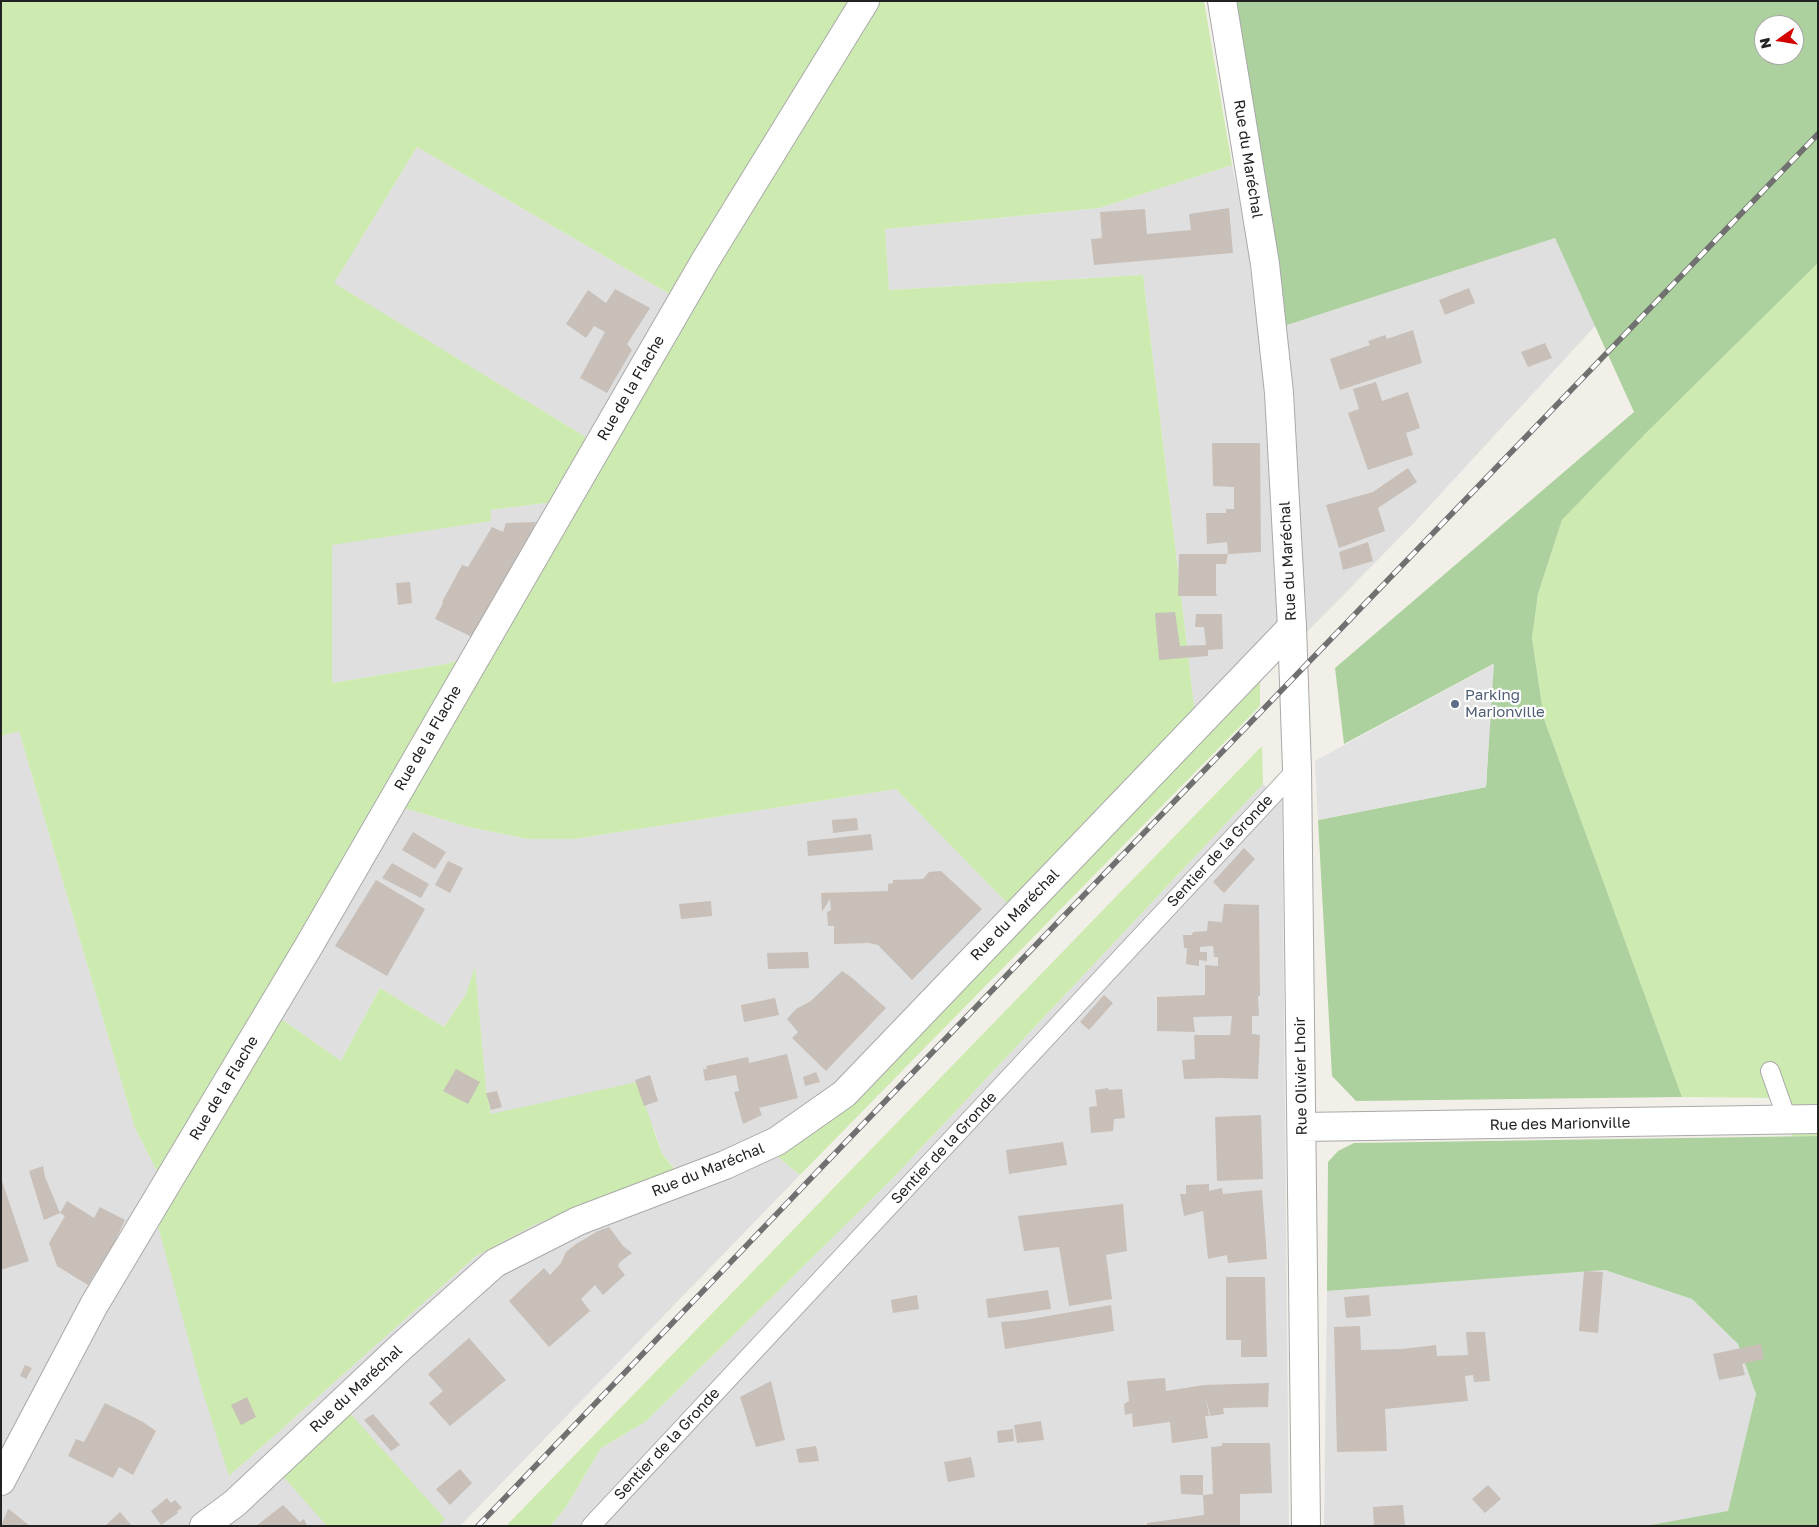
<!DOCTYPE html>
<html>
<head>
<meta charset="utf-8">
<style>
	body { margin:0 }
	#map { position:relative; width:1819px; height:1527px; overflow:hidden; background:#f2efe9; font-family:"Golos Text",sans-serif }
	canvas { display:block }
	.frame { position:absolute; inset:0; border:2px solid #222; pointer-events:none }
	.north { position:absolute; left:1754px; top:15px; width:50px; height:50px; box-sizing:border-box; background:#fff; border:1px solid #a7a7a7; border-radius:50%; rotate:257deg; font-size:14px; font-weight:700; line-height:20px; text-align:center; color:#222 }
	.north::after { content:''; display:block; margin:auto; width:18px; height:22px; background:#d40000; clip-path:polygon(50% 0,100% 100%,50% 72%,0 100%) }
</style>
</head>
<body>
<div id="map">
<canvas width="1819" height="1527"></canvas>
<div class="frame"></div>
<div class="north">N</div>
</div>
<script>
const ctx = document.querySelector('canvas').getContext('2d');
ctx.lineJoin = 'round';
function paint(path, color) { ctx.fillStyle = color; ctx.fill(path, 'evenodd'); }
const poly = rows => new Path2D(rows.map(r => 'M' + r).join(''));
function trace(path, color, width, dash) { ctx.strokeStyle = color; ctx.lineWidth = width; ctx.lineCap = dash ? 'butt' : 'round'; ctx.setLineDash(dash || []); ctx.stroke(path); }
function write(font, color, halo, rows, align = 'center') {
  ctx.font = font + ' "Golos Text",sans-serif'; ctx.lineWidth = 4.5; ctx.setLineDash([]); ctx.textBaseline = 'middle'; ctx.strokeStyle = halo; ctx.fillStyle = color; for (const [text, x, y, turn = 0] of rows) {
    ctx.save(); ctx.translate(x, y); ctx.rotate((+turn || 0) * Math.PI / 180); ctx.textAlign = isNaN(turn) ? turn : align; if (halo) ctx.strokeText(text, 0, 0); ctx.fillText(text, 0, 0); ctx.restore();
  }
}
paint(poly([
	[417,147,673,296,589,439,333,283],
	[1232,165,1247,239,1272,447,1278,626,1195,714,1143,275,889,290,885,229,1099,208],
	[1555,238,1596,325,1411,526,1306,633,1284,326],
	[553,502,465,658,446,664,332,683,332,544,490,521,490,510],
	[19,731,135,1128,170,1195,153,1223,158,1225,229,1476,476,1256,534,1225,605,1196,677,1171,662,1154,654,1129,491,1114,486,1089,475,969,466,994,444,1027,380,988,341,1061,280,1018,400,807,469,827,528,839,574,839,896,789,1024,920,778,1156,800,1175,460,1526,1,1526,1,736],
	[1263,784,1282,801,1289,1526,550,1526,566,1507,601,1448,645,1422,891,1180],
	[1605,1270,1692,1299,1738,1344,1756,1394,1728,1512,1645,1526,1324,1526,1327,1291]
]), '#e0dfdf');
paint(poly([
	[1,1,855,1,673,296,417,147,334,283,589,439,553,502,490,510,491,521,332,545,332,683,446,664,465,658,158,1173,135,1128,19,731,1,736],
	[877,1,1204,1,1232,165,1099,208,885,229,889,290,1143,275,1195,714,1010,906,896,789,574,839,528,839,469,827,400,807,661,357],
	[1818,263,1818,1136,1792,1136,1779,1098,1682,1097,1544,719,1532,638,1538,594,1562,520,1645,434],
	[1260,676,1260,706,800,1175,777,1156],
	[1262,746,1263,784,891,1180,645,1422,601,1448,566,1507,550,1526,506,1526],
	[475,967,486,1089,491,1114,637,1082,662,1154,677,1172,605,1196,534,1225,476,1256,229,1476,201,1386,158,1226,153,1223,280,1018,341,1061,380,988,444,1027,466,994],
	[348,1411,445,1519,438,1526,327,1526,281,1474]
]), '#cdebb0');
paint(poly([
	[1231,1,1818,1,1818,263,1645,434,1562,520,1538,594,1532,638,1544,719,1682,1097,1356,1101,1332,1076,1318,820,1486,787,1493,664,1344,744,1335,668,1634,412,1555,238,1284,326],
	[1764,25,1794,25,1794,55,1764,55],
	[1818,1136,1818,1526,1645,1526,1728,1511,1756,1394,1738,1344,1692,1299,1605,1270,1327,1291,1328,1162,1338,1151,1354,1143]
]), '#add19e');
paint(poly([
	[1494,664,1486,787,1318,820,1315,761]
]), '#e2e2e2');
paint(poly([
	[1229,208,1233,253,1094,265,1091,239,1102,238,1100,212,1145,209,1147,234,1191,230,1189,214],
	[1469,288,1475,303,1445,315,1439,300],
	[615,289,650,308,627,344,632,350,607,393,580,378,605,332,594,326,586,338,566,324,588,290,606,303],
	[1413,330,1422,363,1340,390,1330,359,1370,345,1368,341,1385,335,1387,339],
	[1545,343,1552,358,1528,367,1521,352],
	[1376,382,1382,401,1408,392,1420,428,1406,433,1413,455,1368,470,1348,413,1359,409,1353,389],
	[1212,443,1260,443,1261,552,1228,554,1227,542,1207,544,1206,513,1226,513,1226,509,1234,509,1234,487,1213,486],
	[1408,468,1417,482,1378,508,1385,531,1339,548,1326,505,1373,492],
	[536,522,526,543,472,637,435,619,443,603,442,602,462,565,468,567,492,527,503,532,506,523],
	[1368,542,1373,561,1343,570,1339,552],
	[1179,554,1228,554,1226,564,1216,564,1216,594,1218,596,1178,596],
	[410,582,412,603,398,605,396,583],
	[1175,612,1180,646,1206,645,1204,627,1195,627,1196,614,1222,614,1223,649,1208,650,1208,656,1159,660,1155,613],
	[857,818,858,830,833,833,832,820],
	[413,832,446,852,435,869,402,850],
	[871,834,873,850,808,856,807,841],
	[1244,848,1255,859,1224,893,1213,882],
	[448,861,463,868,450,893,435,885],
	[392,863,429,884,421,898,382,878],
	[941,871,982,909,912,980,878,945,869,943,834,944,834,926,828,926,827,912,831,910,830,899,822,912,821,893,888,891,888,884,893,883,893,880,923,879,929,872],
	[376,880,425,909,387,976,335,946],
	[711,901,712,916,681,919,679,904],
	[1224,904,1259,905,1260,996,1258,996,1259,1016,1252,1016,1252,1034,1260,1035,1258,1079,1221,1078,1184,1079,1182,1060,1195,1059,1194,1035,1230,1035,1232,1016,1193,1017,1195,1032,1157,1031,1157,997,1205,995,1205,965,1218,966,1218,957,1214,957,1213,946,1200,947,1200,952,1207,952,1207,961,1199,960,1199,966,1186,964,1187,948,1184,948,1183,935,1192,935,1193,932,1207,931,1208,921,1222,922],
	[808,952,809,968,768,969,767,953],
	[842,971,851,977,886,1008,826,1071,792,1038,798,1032,787,1019,796,1009,811,1001],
	[1104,995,1113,1003,1089,1030,1080,1022],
	[775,998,779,1015,744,1022,741,1005],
	[787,1054,798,1098,759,1108,762,1115,743,1124,734,1092,739,1091,736,1075,705,1081,703,1069,707,1069,706,1066,748,1057,749,1063],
	[456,1069,480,1082,468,1104,443,1091],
	[816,1072,820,1082,805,1086,803,1077],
	[650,1075,658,1101,644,1106,635,1080],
	[1108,1088,1109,1090,1122,1089,1125,1118,1114,1119,1113,1131,1091,1133,1089,1107,1097,1106,1095,1090],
	[497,1091,502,1107,491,1110,486,1093],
	[1261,1115,1263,1179,1217,1181,1215,1117],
	[1063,1142,1067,1165,1009,1174,1006,1150],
	[43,1166,45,1177,60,1213,67,1201,94,1218,100,1207,125,1220,114,1243,88,1285,57,1266,49,1243,65,1216,60,1213,44,1220,29,1171],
	[1,1178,29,1261,1,1270],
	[1209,1184,1209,1191,1222,1188,1223,1194,1262,1190,1267,1259,1228,1263,1227,1255,1208,1259,1203,1211,1184,1216,1180,1194,1186,1194,1186,1185],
	[1123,1204,1127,1251,1106,1255,1112,1299,1069,1306,1059,1247,1024,1251,1018,1216],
	[609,1227,623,1246,632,1253,620,1262,618,1266,625,1275,603,1295,595,1285,581,1299,590,1311,549,1347,509,1301,544,1268,550,1275,561,1263,566,1252,576,1244,598,1231],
	[1584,1271,1603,1272,1598,1333,1579,1331],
	[1226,1277,1265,1277,1267,1357,1241,1357,1241,1340,1226,1340],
	[1048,1290,1051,1309,988,1318,986,1299],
	[917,1295,919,1309,893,1313,891,1300],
	[1369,1295,1371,1316,1346,1318,1344,1297],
	[1111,1305,1114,1331,1005,1349,1001,1322,1025,1320],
	[1360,1326,1361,1350,1402,1349,1436,1345,1437,1356,1468,1355,1466,1332,1485,1332,1490,1381,1474,1382,1473,1375,1465,1376,1468,1401,1385,1409,1387,1451,1337,1452,1334,1327],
	[469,1338,506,1380,450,1426,429,1403,443,1391,428,1374],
	[1761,1344,1764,1359,1742,1364,1745,1375,1719,1380,1713,1354],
	[25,1365,32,1368,26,1379,20,1376],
	[1165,1378,1166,1391,1204,1385,1269,1383,1268,1407,1223,1408,1224,1414,1210,1416,1205,1394,1209,1416,1205,1416,1208,1438,1172,1443,1170,1422,1133,1427,1132,1413,1125,1415,1124,1404,1129,1401,1127,1381],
	[771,1381,785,1440,756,1447,740,1397],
	[247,1397,256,1417,241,1425,231,1405],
	[105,1403,143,1422,156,1431,133,1475,119,1467,113,1478,68,1456,76,1439,84,1442],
	[373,1414,400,1445,391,1451,364,1420],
	[1041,1421,1044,1440,1017,1443,1014,1425],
	[1013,1429,1014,1441,998,1443,997,1431],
	[1222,1443,1270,1443,1272,1493,1240,1494,1240,1526,1147,1526,1147,1523,1204,1515,1203,1495,1213,1494,1211,1447,1222,1446],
	[816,1446,819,1461,799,1463,796,1449],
	[971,1457,975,1477,948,1482,944,1462],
	[460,1469,472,1483,450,1505,436,1489],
	[1180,1475,1203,1475,1203,1495,1181,1494],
	[1488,1485,1501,1499,1485,1513,1472,1499],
	[167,1498,171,1503,175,1500,182,1508,177,1511,178,1513,161,1525,151,1511],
	[283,1505,300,1522,304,1519,307,1526,256,1526],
	[1403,1505,1405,1526,1374,1526,1373,1507],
	[8,1509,10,1510,30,1526,1,1526],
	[120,1512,132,1526,107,1526,106,1525]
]), '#c7bfb8');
const service = poly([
	[1770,1071,1787,1119],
	[591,1526,1297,769]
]);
const minor = poly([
	[1,1481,94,1305,307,949,705,261,865,1],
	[204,1526,235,1503,402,1346,495,1263,578,1221,725,1165,777,1141,844,1094,1292,627]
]);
const tertiary = poly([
	[1222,1,1265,264,1279,393,1292,627,1297,769,1306,1526],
	[1302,1127,1818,1119]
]);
trace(service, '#a9a9a9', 20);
trace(minor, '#a9a9a9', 30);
trace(tertiary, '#a9a9a9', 30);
trace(service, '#fff', 18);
trace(minor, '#fff', 28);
trace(tertiary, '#fff', 28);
const rail = poly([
	[478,1526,816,1173,1818,134]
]);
trace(rail, '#707070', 5.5);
trace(rail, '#fff', 4, [11]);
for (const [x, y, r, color] of [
	[1455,704,5,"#5c6f8a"]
]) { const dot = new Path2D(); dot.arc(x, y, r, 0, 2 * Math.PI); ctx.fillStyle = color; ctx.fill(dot); trace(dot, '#fff', 2); }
write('15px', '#222', '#fff', [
	["Rue du Maréchal",1248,159,81],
	["Rue de la Flache",631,388,-60],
	["Rue du Maréchal",1288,561,-93],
	["Rue de la Flache",428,738,-60],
	["Sentier de la Gronde",1220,851,-47],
	["Rue du Maréchal",1015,915,-46],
	["Rue Olivier Lhoir",1301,1076,-91],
	["Rue de la Flache",224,1088,-59],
	["Rue des Marionville",1560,1124,-1],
	["Sentier de la Gronde",944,1148,-47],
	["Rue du Maréchal",708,1170,-22],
	["Rue du Maréchal",356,1389,-43],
	["Sentier de la Gronde",667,1444,-47]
]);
write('15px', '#4e5e75', '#fff', [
	["Parking",1465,695],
	["Marionville",1465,712]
], 'left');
</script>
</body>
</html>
